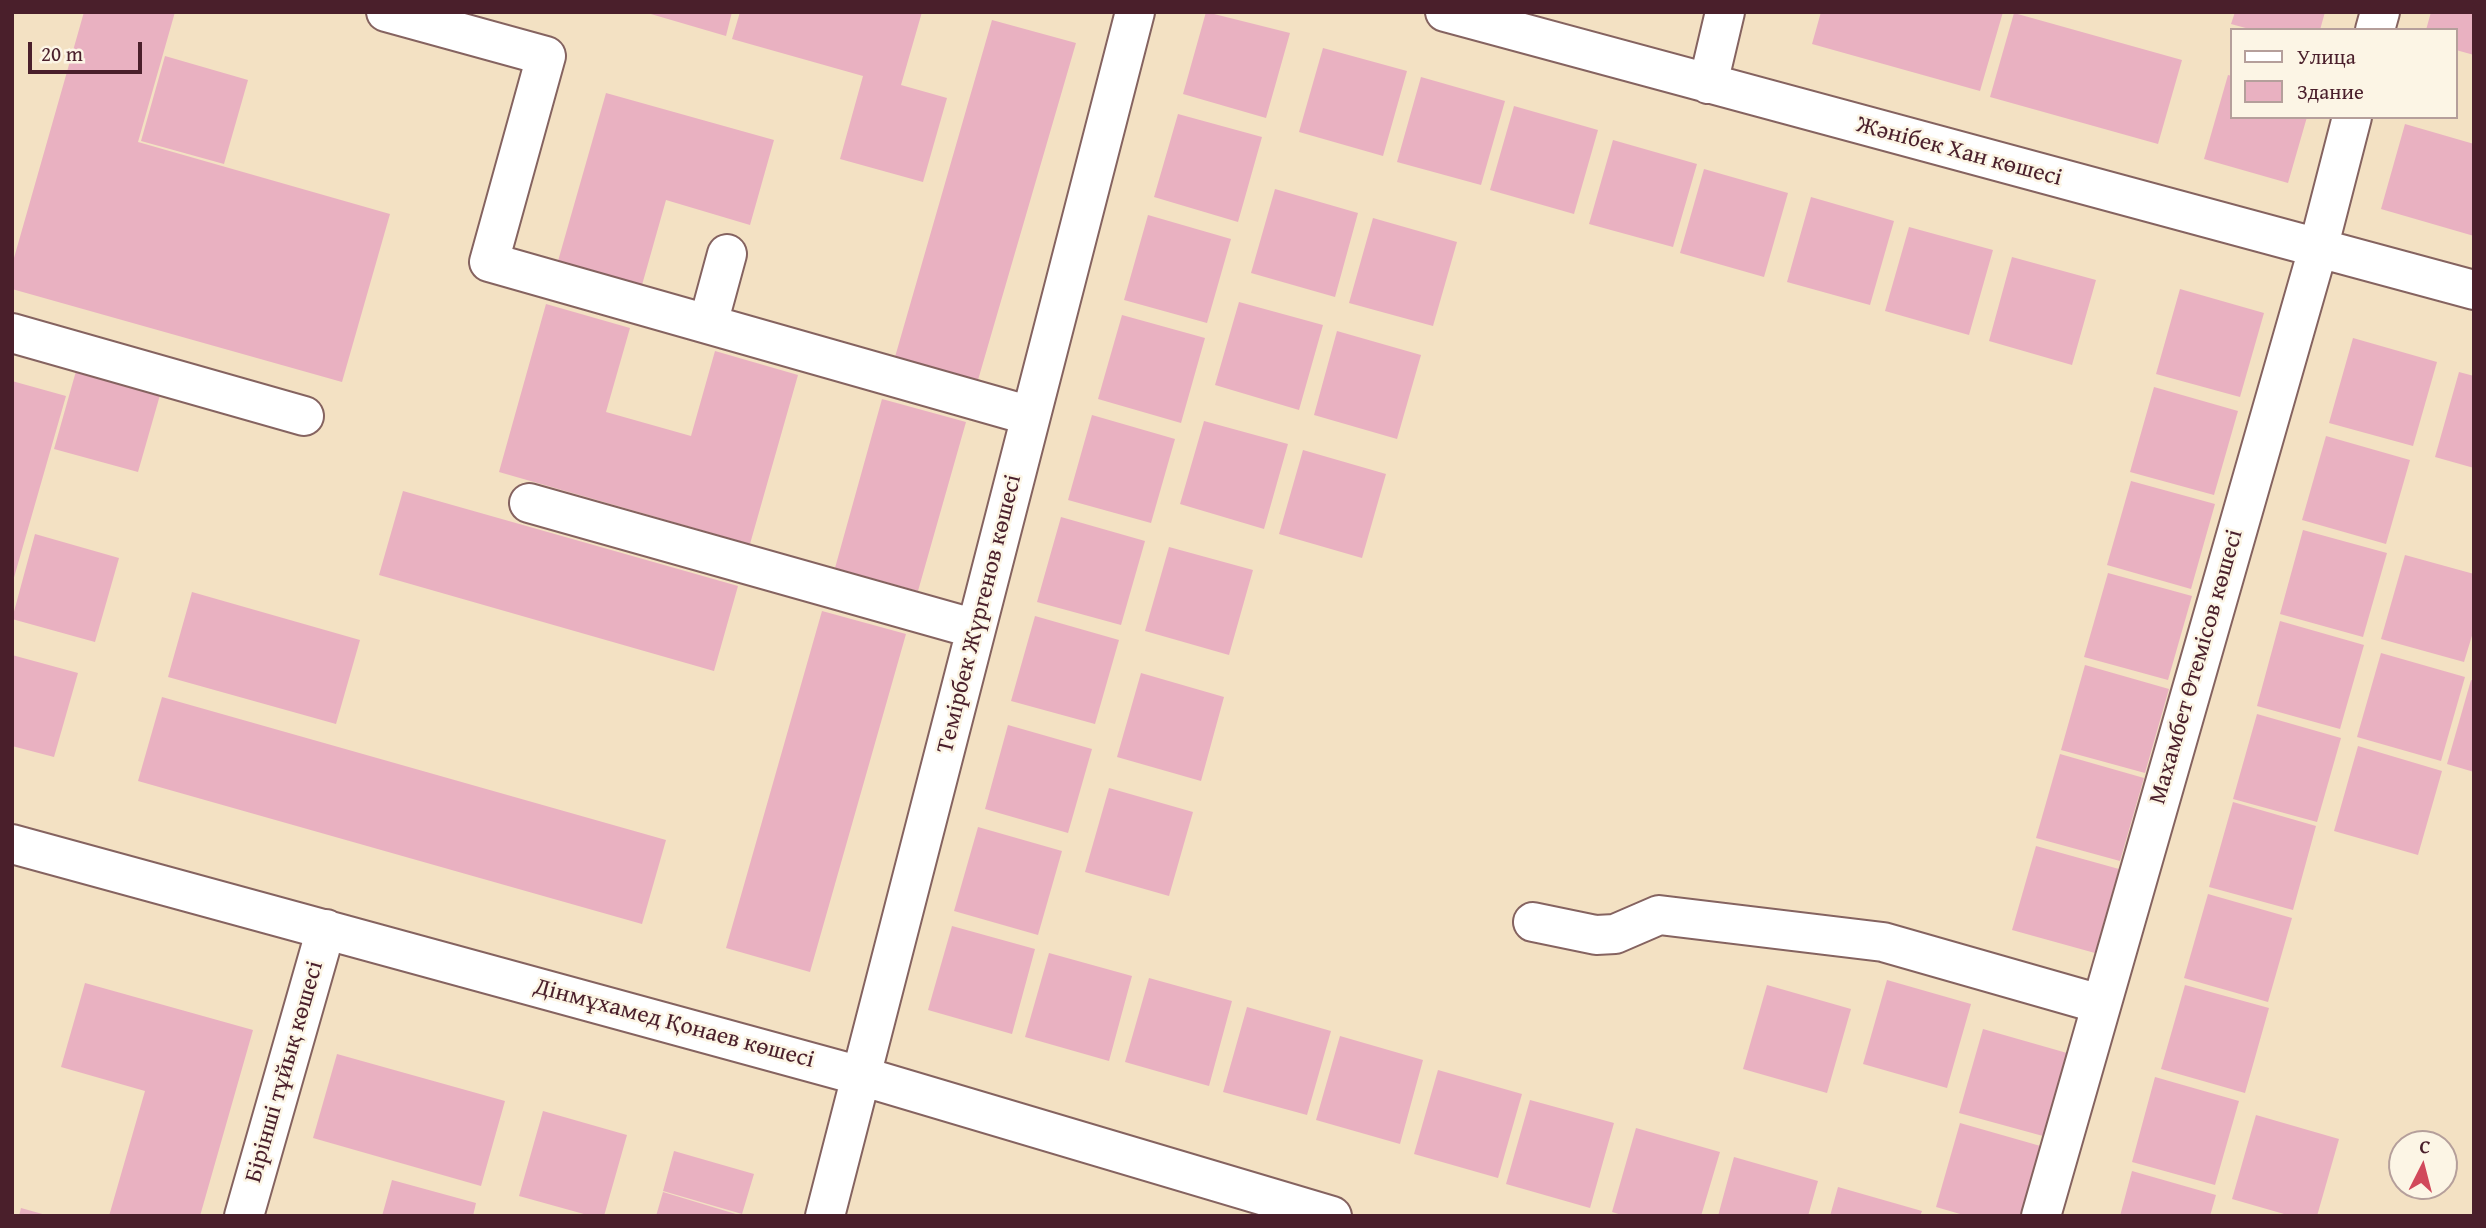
<!DOCTYPE html>
<html>
<head>
<meta charset="utf-8">
<style>
	body { margin:0 }
	#map { position:relative; width:2486px; height:1228px; overflow:hidden; background:#f3e1c3; font-family:"Gentium Book Plus",serif }
	canvas { display:block }
	.frame { position:absolute; inset:0; border:14px solid #4a1f2b; pointer-events:none }
	.legend { position:absolute; left:2230px; top:28px; width:228px; height:91px; box-sizing:border-box; background:#fcf5e5; border:2px solid #b59f9b; margin:0; padding:9px 12px; list-style:none; font-size:21px; color:#4a1f2b }
	.legend li { display:flex; align-items:center; gap:14px; height:35px }
	.legend b { width:35px; border:2px solid #b59f9b }
	.north { position:absolute; left:2388px; top:1130px; width:70px; height:70px; box-sizing:border-box; background:#fcf5e5; border:2px solid #b59f9b; border-radius:50%; rotate:6deg; font-size:19px; font-weight:700; line-height:28px; text-align:center; color:#4a1f2b }
	.north::after { content:''; display:block; margin:auto; width:24px; height:32px; background:#d1495b; clip-path:polygon(50% 0,100% 100%,50% 72%,0 100%) }
	.scale { position:absolute; left:28px; top:42px; width:114px; height:32px; box-sizing:border-box; border:4px solid #4a1f2b; border-top:0; padding-left:9px; font-size:21px; line-height:24px; white-space:nowrap; color:#4a1f2b; -webkit-text-stroke:5px #fcf5e5; paint-order:stroke }
</style>
</head>
<body>
<div id="map">
<canvas width="2486" height="1228"></canvas>
<div class="frame"></div>
<ul class="legend">
<li><b style="height:9px;background:#fff"></b>Улица</li>
<li><b style="height:19px;background:#e9b1c1"></b>Здание</li>
</ul>
<div class="north">С</div>
<div class="scale">20 m</div>
</div>
<script>
const ctx = document.querySelector('canvas').getContext('2d');
ctx.lineJoin = 'round';
function paint(path, color) { ctx.fillStyle = color; ctx.fill(path, 'evenodd'); }
const poly = rows => new Path2D(rows.map(r => 'M' + r).join(''));
function trace(path, color, width, dash) { ctx.strokeStyle = color; ctx.lineWidth = width; ctx.lineCap = dash ? 'butt' : 'round'; ctx.setLineDash(dash || []); ctx.stroke(path); }
function write(font, color, halo, rows, align = 'center') {
  ctx.font = font + ' "Gentium Book Plus",serif'; ctx.lineWidth = 5; ctx.setLineDash([]); ctx.textBaseline = 'middle'; ctx.strokeStyle = halo; ctx.fillStyle = color; for (const [text, x, y, turn = 0] of rows) {
    ctx.save(); ctx.translate(x, y); ctx.rotate((+turn || 0) * Math.PI / 180); ctx.textAlign = isNaN(turn) ? turn : align; if (halo) ctx.strokeText(text, 0, 0); ctx.fillText(text, 0, 0); ctx.restore();
  }
}
paint(poly([
	[84,12,175,12,138,142,390,214,342,382,12,289,12,265],
	[644,12,732,12,726,36],
	[740,12,922,12,901,85,947,98,923,182,840,159,863,76,732,39],
	[1206,12,1290,33,1266,118,1183,94],
	[1821,12,2003,12,1980,91,1812,44],
	[2235,12,2325,12,2320,30,2253,30,2231,24],
	[2431,12,2474,12,2474,55,2456,50,2456,30,2426,30],
	[2014,13,2182,60,2158,144,1990,97],
	[992,20,1076,43,978,380,895,357],
	[1323,48,1407,71,1383,156,1299,132],
	[165,56,248,80,224,164,141,141],
	[2228,75,2232,76,2232,117,2307,117,2288,183,2204,159],
	[1421,77,1505,101,1481,185,1397,162],
	[606,93,774,140,750,225,666,200,642,285,558,261],
	[1514,106,1598,130,1574,214,1490,190],
	[1178,114,1262,137,1238,222,1154,197],
	[2405,124,2474,144,2474,236,2381,209],
	[1613,140,1697,164,1673,247,1589,224],
	[1704,169,1788,193,1764,277,1680,253],
	[1275,189,1358,213,1335,297,1251,273],
	[1811,197,1894,221,1870,305,1787,282],
	[1148,215,1231,239,1207,323,1124,300],
	[1373,218,1457,242,1433,326,1349,303],
	[1909,227,1993,250,1969,335,1885,311],
	[2012,257,2096,280,2072,365,1989,341],
	[2180,289,2264,313,2240,397,2156,374],
	[1239,302,1323,325,1299,410,1215,385],
	[546,304,630,328,606,412,691,436,715,351,798,375,750,544,499,472],
	[1122,315,1205,338,1181,423,1098,399],
	[1337,331,1421,355,1397,439,1314,415],
	[2353,338,2437,362,2413,446,2329,423],
	[78,364,162,388,138,472,54,449],
	[2459,372,2474,376,2474,468,2435,457],
	[12,381,66,396,13,581,12,581],
	[2154,387,2238,411,2214,495,2130,472],
	[882,399,966,422,918,591,835,568],
	[1092,415,1175,439,1151,523,1068,500],
	[1204,421,1288,444,1264,529,1180,504],
	[2326,436,2410,460,2386,544,2302,520],
	[1303,450,1386,474,1362,558,1279,534],
	[2131,481,2215,504,2191,589,2107,565],
	[403,491,738,586,714,671,379,575],
	[1061,517,1145,541,1121,625,1037,602],
	[2303,530,2387,553,2363,637,2280,614],
	[35,534,119,558,95,642,12,619],
	[1169,547,1253,570,1229,655,1145,631],
	[2405,555,2474,574,2474,629,2464,662,2381,639],
	[2108,573,2192,596,2168,680,2084,657],
	[192,592,360,640,336,724,168,677],
	[822,611,906,634,810,972,726,948],
	[1035,616,1119,640,1095,724,1011,701],
	[2280,621,2364,645,2340,729,2257,706],
	[2381,653,2465,677,2441,761,2357,737],
	[12,655,78,673,54,757,12,746],
	[2085,665,2169,689,2145,773,2061,750],
	[1141,673,1224,697,1201,781,1117,757],
	[2471,680,2474,681,2474,772,2447,764],
	[162,697,666,840,642,924,138,781],
	[2257,714,2341,738,2317,822,2233,799],
	[1008,725,1092,749,1068,833,985,809],
	[2358,746,2442,771,2418,855,2334,831],
	[2060,754,2144,778,2120,861,2036,838],
	[1109,788,1193,812,1169,896,1085,872],
	[2233,802,2316,826,2293,910,2209,887],
	[978,827,1062,851,1038,935,954,911],
	[2036,846,2119,869,2095,953,2012,930],
	[2208,894,2292,918,2268,1002,2184,978],
	[952,926,1035,949,1012,1034,928,1010],
	[1049,953,1132,976,1109,1061,1025,1037],
	[1149,978,1232,1001,1209,1086,1125,1062],
	[1887,980,1971,1004,1947,1088,1863,1064],
	[85,983,253,1030,200,1216,109,1216,145,1091,61,1067],
	[1767,985,1851,1009,1827,1093,1743,1069],
	[2185,985,2269,1008,2245,1093,2161,1069],
	[1247,1007,1331,1031,1307,1115,1223,1092],
	[1983,1029,2067,1053,2043,1136,1959,1113],
	[1340,1036,1423,1060,1400,1144,1316,1120],
	[337,1054,505,1101,481,1186,313,1138],
	[1438,1070,1522,1094,1498,1178,1414,1154],
	[2155,1077,2239,1101,2215,1185,2132,1162],
	[1530,1100,1614,1123,1590,1208,1506,1184],
	[543,1111,627,1135,604,1216,591,1216,519,1196],
	[2256,1115,2339,1139,2317,1216,2291,1216,2232,1199],
	[1960,1123,2044,1147,2024,1216,1967,1216,1936,1207],
	[1636,1128,1720,1152,1701,1216,1625,1216,1612,1212],
	[674,1151,754,1174,742,1214,663,1191],
	[1734,1157,1818,1181,1808,1216,1718,1216],
	[2132,1171,2216,1195,2210,1216,2120,1216],
	[392,1180,476,1203,473,1216,382,1216],
	[1838,1187,1922,1211,1920,1216,1830,1216],
	[663,1192,739,1215,739,1216,656,1216],
	[21,1208,46,1215,46,1216,19,1216]
]), '#e9b1c1');
const minor = poly([
	[386,12,546,56,489,262,1031,416],
	[1445,12,2474,290],
	[2375,30,2380,12],
	[1708,84,1725,12],
	[708,324,727,254],
	[12,333,304,416],
	[529,503,976,629],
	[12,844,861,1076,1332,1216],
	[1533,922,1596,935,1615,934,1659,915,1883,942,2100,1004],
	[244,1216,326,929],
	[825,1216,1135,12],
	[2041,1216,2318,249,2352,117]
]);
trace(minor, '#856360', 42);
trace(minor, '#fff', 38);
write('24px', '#4a1f2b', '#fcf5e5', [
	["Жәнібек Хан көшесі",1959,152,15],
	["Темірбек Жүргенов көшесі",980,614,-76],
	["Махамбет Өтемісов көшесі",2197,667,-74],
	["Дінмұхамед Қонаев көшесі",674,1024,15],
	["Бірінші тұйық көшесі",285,1072,-74]
]);
</script>
</body>
</html>
